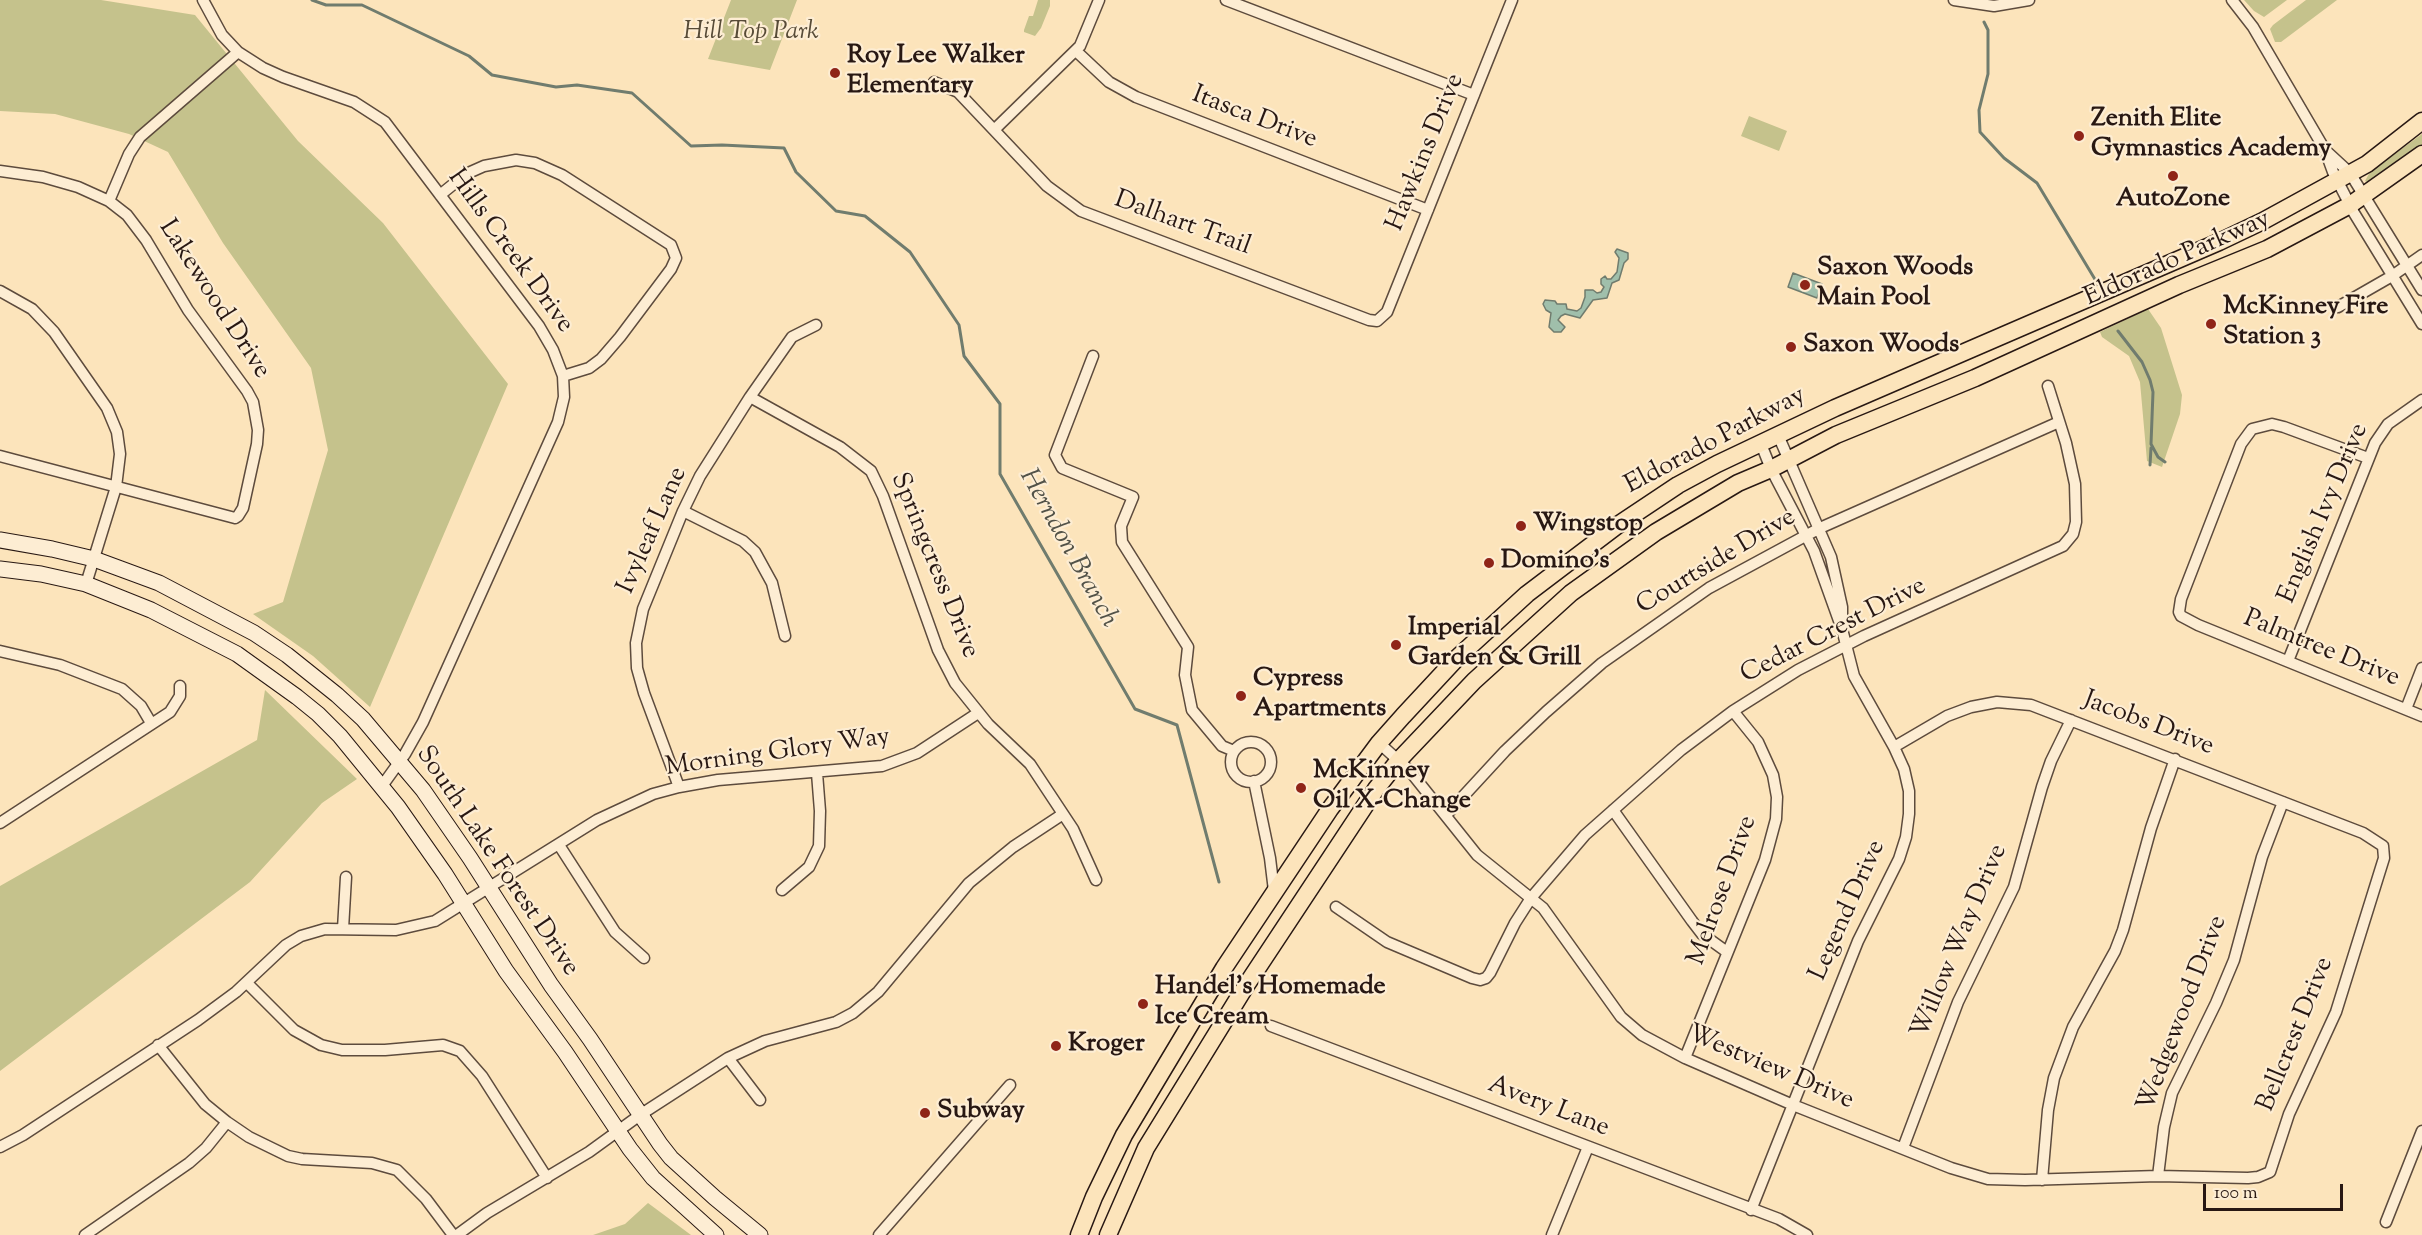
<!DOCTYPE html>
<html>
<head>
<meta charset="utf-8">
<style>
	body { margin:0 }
	#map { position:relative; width:2422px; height:1235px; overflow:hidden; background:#fce4bb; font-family:"Sorts Mill Goudy",serif }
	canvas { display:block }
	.scale { position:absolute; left:2203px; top:1184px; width:140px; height:27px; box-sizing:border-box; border:3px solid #281813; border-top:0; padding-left:8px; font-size:18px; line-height:21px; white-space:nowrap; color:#281813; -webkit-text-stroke:4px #fdedd3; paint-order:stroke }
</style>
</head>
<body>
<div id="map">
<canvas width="2422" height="1235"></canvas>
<div class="scale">100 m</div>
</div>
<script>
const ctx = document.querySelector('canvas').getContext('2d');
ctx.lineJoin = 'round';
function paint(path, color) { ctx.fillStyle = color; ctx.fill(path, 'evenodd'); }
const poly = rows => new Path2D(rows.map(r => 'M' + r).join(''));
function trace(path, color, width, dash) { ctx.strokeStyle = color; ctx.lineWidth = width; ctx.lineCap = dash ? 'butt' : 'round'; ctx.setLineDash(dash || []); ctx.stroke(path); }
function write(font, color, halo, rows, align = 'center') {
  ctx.font = font + ' "Sorts Mill Goudy",serif'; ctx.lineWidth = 4.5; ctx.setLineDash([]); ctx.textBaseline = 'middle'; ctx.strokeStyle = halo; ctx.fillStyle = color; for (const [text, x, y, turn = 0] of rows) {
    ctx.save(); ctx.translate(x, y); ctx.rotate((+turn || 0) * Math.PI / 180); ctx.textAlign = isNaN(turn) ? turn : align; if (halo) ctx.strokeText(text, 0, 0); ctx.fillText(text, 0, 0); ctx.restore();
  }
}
paint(poly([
	[0,0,101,0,195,15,298,141,383,223,508,384,370,707,313,656,253,614,283,602,328,450,311,368,223,243,168,152,129,134,55,114,0,111],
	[731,0,797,0,770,70,708,59],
	[1038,0,1050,0,1050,6,1041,28,1035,36,1024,32,1024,30,1029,16,1033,16],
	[2244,0,2287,0,2264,17,2254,11],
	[2306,0,2337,0,2281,42,2275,42,2270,29,2273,25],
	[1749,116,1787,131,1779,151,1741,136],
	[2422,134,2422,150,2369,183,2365,181,2370,172],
	[2148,309,2161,328,2182,395,2180,414,2162,467,2147,461,2140,382,2129,356,2102,337,2100,332],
	[265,690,357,779,322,803,250,882,0,1071,0,886,257,740],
	[648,1203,691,1235,593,1235,625,1224]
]), '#c5c28c');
const water = poly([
	[1617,249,1628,253,1628,259,1624,263,1619,280,1612,283,1607,298,1593,300,1580,318,1565,314,1561,316,1558,320,1565,327,1561,332,1554,332,1549,327,1551,313,1546,310,1543,304,1545,300,1555,301,1557,304,1566,304,1567,309,1577,311,1581,308,1585,297,1585,290,1593,290,1597,293,1601,292,1604,287,1601,284,1601,279,1605,276,1607,279,1611,279,1617,272,1619,258,1615,252,1617,249],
	[1793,273,1822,284,1817,298,1788,287,1793,273]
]);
paint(water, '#a0bfab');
trace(water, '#707c6e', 1.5);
trace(poly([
	[312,0,326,5,362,5,469,56,492,75,556,87,577,85,632,93,691,146,722,145,784,148,796,172,836,211,865,216,910,252,959,325,964,356,1000,404,1000,474,1047,556,1135,709,1177,725,1219,882],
	[1984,22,1988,30,1988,74,1979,110,1980,132,2004,158,2037,183,2096,281],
	[2118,331,2142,362,2150,380,2153,392,2151,444,2158,457,2165,462],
	[2150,465,2151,448]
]), '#707c6e', 3);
const street = poly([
	[203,0,222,35,238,52,263,68,283,77,354,102,385,122,539,326,553,350,563,376,564,397,558,422,423,722,405,754,382,786],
	[1226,0,1474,95],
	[1954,0,1994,6,2029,0],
	[2232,0,2253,27,2325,150,2333,172,2354,213,2422,324],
	[1076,51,1109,82,1136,97,1428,210],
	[934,82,958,92,1047,186,1081,211,1369,320,1377,321,1387,312,1512,0],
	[994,130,1080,46,1099,0],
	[2325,150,2350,173,2422,290],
	[0,171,43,177,78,187,109,201,127,215,146,240,188,310,247,391,253,402,258,430,257,444,243,508,238,516,235,518,0,456],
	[440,195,466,174,484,166,516,160,535,163,562,175,671,245,676,258,671,269,620,337,601,359,589,368,563,376],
	[109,201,129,154,140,137,238,52],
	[0,291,32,309,54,332,107,408,117,432,120,454,116,487,86,584],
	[2338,307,2392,276,2422,255],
	[1093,356,1055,455,1062,468,1133,497,1121,526,1122,542,1188,647,1185,675,1192,710,1222,746,1234,751],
	[750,397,840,447,871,471,883,496,938,650,955,683,988,724,1030,764,1073,829,1096,880],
	[1778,435,1831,557,1842,607,1842,626],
	[2368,458,2284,427,2272,424,2252,429,2241,444,2181,599,2179,612,2181,616,2198,625,2422,716],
	[683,511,743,541,755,552,772,583,785,636],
	[0,651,60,665,122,689,141,706,151,723],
	[2288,661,2375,443,2388,424,2422,400],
	[2406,709,2422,668],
	'1231 762a20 20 0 1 1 40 0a20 20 0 1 1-40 0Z',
	[1379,743,1409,770,1477,855,1543,908,1621,1017,1642,1035,1685,1058,1793,1105,1951,1168,1988,1179,2025,1180,2158,1176,2248,1178,2258,1177,2270,1172,2289,1114,2336,1012,2384,858,2383,846,2363,833,2031,705,1997,702,1971,707,1947,716,1894,747],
	[1254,781,1270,858,1274,891],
	[679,787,644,693,637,668,636,643,643,609,683,511,700,476,750,397,792,337,816,325],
	[1613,810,1692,921,1702,934,1727,952],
	[1446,815,1505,751,1546,712,1602,663,1709,588,1820,528,2059,422],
	[0,823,170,712,180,696,180,686],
	[559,845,615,932,644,958],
	[782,890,809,867,819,846,820,811,817,773],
	[1336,907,1387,942,1472,978,1480,980,1486,978,1490,973,1515,923,1531,898,1585,835,1681,750,1733,711,1798,670,1864,636,2063,546,2073,534,2076,522,2075,484,2066,443,2048,386],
	[343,929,346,877],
	[247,983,294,1030,321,1045,342,1050,385,1050,443,1045,460,1051,482,1076,547,1178],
	[1271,1026,1779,1219,1807,1235],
	[158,1045,205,1104,227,1122,249,1137,288,1156,302,1159,372,1163,397,1170,426,1199,453,1235],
	[728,1058,760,1100],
	[1685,1058,1765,860,1776,819,1777,797,1773,775,1758,742,1733,711],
	[0,1147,23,1135,198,1020,236,992,286,945,301,936,325,929,396,930,435,921,597,820,653,794,679,787,718,780,882,766,917,753,978,713],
	[1903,1148,1958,1002,2014,887,2042,787,2051,761,2071,720],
	[2158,1176,2164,1127,2172,1093,2216,1003,2234,960,2262,857,2283,802],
	[2042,1180,2048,1110,2054,1078,2073,1027,2115,951,2123,930,2151,828,2175,759],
	[1751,1210,1858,941,1899,859,1906,837,1909,814,1909,791,1904,769,1894,747,1854,676,1842,629,1814,551,1771,469,1761,444],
	[2386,1222,2422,1131],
	[85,1235,189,1163,206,1148,227,1122],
	[457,1235,487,1213,589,1152,640,1115,728,1058,765,1041,836,1022,853,1013,878,992,969,883,1013,847,1063,814],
	[879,1235,1010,1085],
	[1552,1235,1588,1147]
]);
const secondary = poly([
	[0,540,52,549,94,559,159,583,254,633,287,655,337,695,363,719,423,790,470,858,551,985,590,1039,660,1144,671,1158,715,1198,760,1235],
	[0,569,41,574,86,584,151,610,237,654,297,697,318,714,340,736,398,807,445,874,506,971,565,1052,630,1149,653,1178,716,1235]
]);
const primary = poly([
	[1079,1235,1094,1197,1124,1135,1224,968,1330,809,1379,743,1403,716,1456,659,1527,594,1618,525,1678,485,1717,464,1835,408,2219,242,2263,221,2367,164,2422,121],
	[1108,1235,1146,1148,1247,984,1376,789,1399,760,1474,681,1571,593,1656,532,1738,483,1771,469,1836,435,1975,378,2179,285,2267,249,2350,205,2422,154]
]);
trace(street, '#5d4b3d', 13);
trace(secondary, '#281813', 17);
trace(primary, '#281813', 19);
trace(street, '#fdedd3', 10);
trace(secondary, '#fdedd3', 15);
trace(primary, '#fce4bb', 16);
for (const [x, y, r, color] of [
	[835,73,6,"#8f2418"],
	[2079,136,6,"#8f2418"],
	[2173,176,6,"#8f2418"],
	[1805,285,6,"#8f2418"],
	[2211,324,6,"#8f2418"],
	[1791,347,6,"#8f2418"],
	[1521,526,6,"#8f2418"],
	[1489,563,6,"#8f2418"],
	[1396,645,6,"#8f2418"],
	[1241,696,6,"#8f2418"],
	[1301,788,6,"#8f2418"],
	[1143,1004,6,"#8f2418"],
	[1056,1046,6,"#8f2418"],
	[925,1113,6,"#8f2418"]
]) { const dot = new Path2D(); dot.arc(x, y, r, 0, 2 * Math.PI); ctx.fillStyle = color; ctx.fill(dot); trace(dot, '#fdedd3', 2); }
write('italic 26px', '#574b37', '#fdedd3', [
	["Hill Top Park",751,34]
]);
write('bold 26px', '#281813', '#fdedd3', [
	["Roy Lee Walker",847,58],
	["Elementary",847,88],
	["Zenith Elite",2091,121],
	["Gymnastics Academy",2091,151],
	["AutoZone",2173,201,"center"],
	["Saxon Woods",1817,270],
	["Main Pool",1817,300],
	["McKinney Fire",2223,309],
	["Station 3",2223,339],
	["Saxon Woods",1803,347],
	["Wingstop",1533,526],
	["Domino's",1501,563],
	["Imperial",1408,630],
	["Garden & Grill",1408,660],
	["Cypress",1253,681],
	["Apartments",1253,711],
	["McKinney",1313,773],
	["Oil X-Change",1313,803],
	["Handel's Homemade",1155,989],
	["Ice Cream",1155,1019],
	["Kroger",1068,1046],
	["Subway",937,1113]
], 'left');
write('26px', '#281813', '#fdedd3', [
	["Itasca Drive",1254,119,21],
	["Hawkins Drive",1427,153,-68],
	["Dalhart Trail",1182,225,20],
	["Hills Creek Drive",509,252,54],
	["Eldorado Parkway",2178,260,-24],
	["Lakewood Drive",213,300,57],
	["Eldorado Parkway",1716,442,-28],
	["English Ivy Drive",2325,514,-67],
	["Ivyleaf Lane",654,531,-66],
	["Courtside Drive",1717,563,-31],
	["Springcress Drive",933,566,68],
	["Cedar Crest Drive",1834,632,-27],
	["Palmtree Drive",2321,650,22],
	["Jacobs Drive",2148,725,21],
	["Morning Glory Way",778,754,-8],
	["South Lake Forest Drive",496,862,56],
	["Melrose Drive",1724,891,-70],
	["Legend Drive",1849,911,-66],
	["Willow Way Drive",1961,942,-67],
	["Wedgewood Drive",2184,1014,-69],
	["Bellcrest Drive",2297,1035,-68],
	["Westview Drive",1770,1069,23],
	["Avery Lane",1548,1108,21]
]);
write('italic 27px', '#525248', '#fdedd3', [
	["Herndon Branch",1067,549,61]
]);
</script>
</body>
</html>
